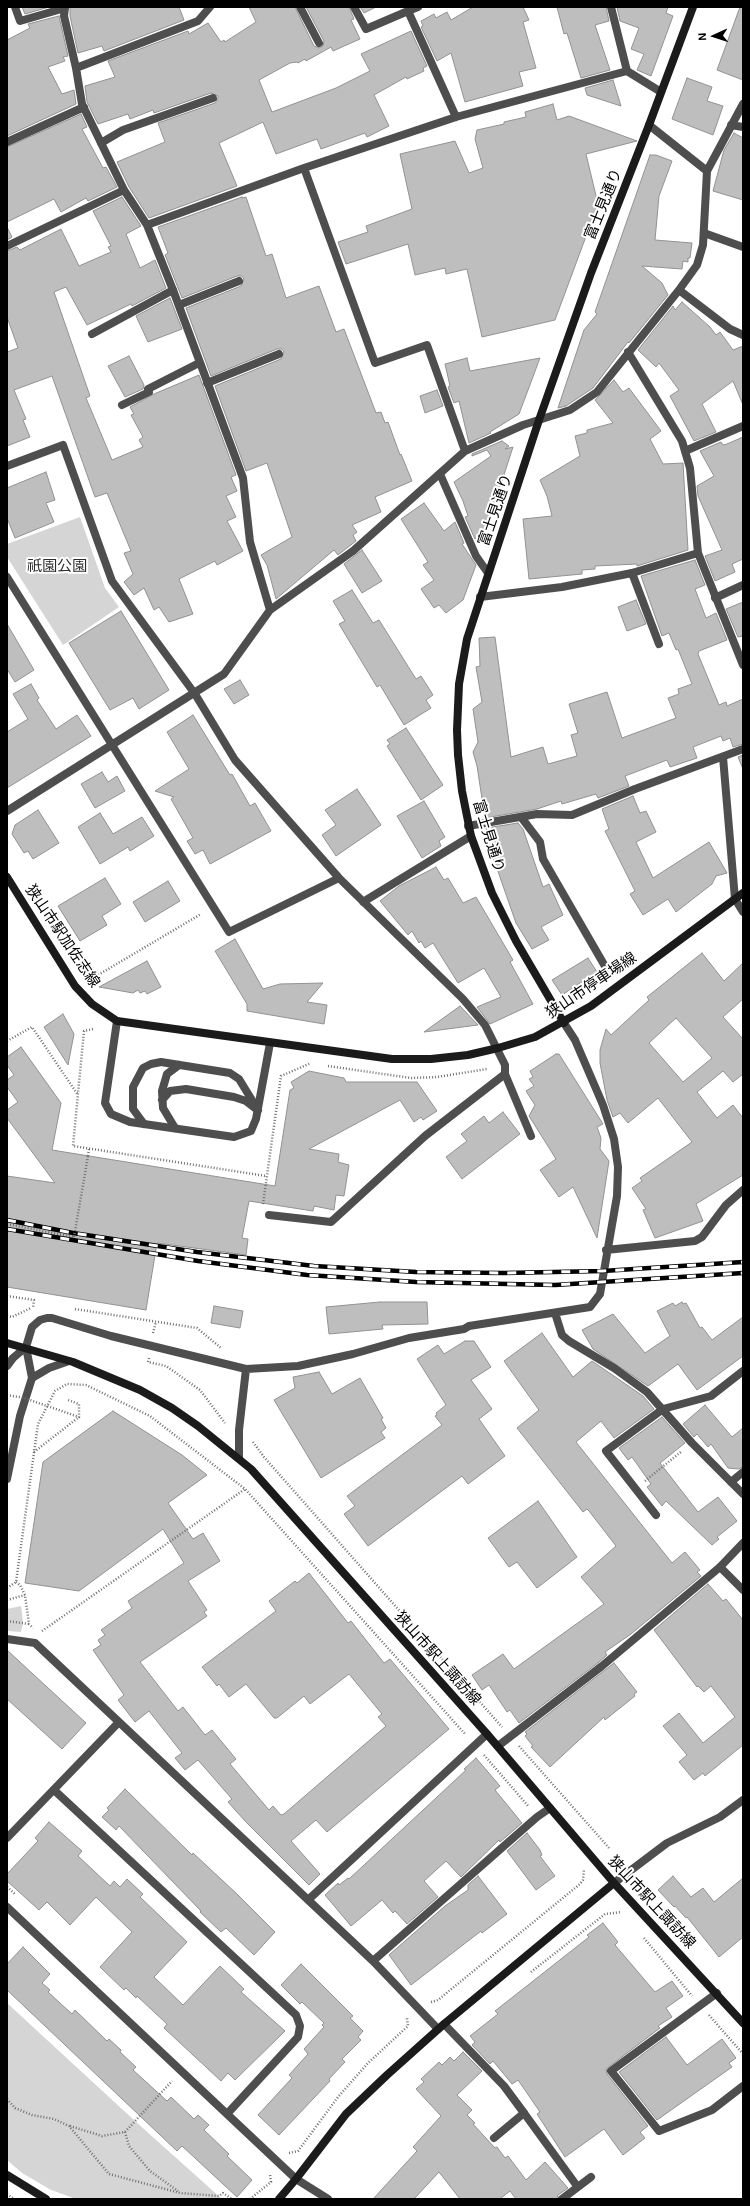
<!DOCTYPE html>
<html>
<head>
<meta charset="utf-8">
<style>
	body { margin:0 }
	#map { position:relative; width:750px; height:2206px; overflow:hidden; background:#fff; font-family:"Exo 2",sans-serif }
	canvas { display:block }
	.frame { position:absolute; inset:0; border:8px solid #000; pointer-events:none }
	.north { position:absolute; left:694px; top:16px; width:40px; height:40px; -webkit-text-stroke:3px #fff; paint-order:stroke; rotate:267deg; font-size:11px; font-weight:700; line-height:16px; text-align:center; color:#000 }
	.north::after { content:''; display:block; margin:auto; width:14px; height:18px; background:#000; clip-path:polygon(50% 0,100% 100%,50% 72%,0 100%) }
</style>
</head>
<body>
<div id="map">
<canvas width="750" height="2206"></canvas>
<div class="frame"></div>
<div class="north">N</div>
</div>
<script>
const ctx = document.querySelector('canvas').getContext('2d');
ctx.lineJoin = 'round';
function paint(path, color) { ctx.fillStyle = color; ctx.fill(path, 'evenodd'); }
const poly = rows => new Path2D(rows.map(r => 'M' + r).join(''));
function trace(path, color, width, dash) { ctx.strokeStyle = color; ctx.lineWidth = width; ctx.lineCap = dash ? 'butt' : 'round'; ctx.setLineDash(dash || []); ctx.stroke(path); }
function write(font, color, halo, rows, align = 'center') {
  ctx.font = font + ' "Exo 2","Noto Sans JP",sans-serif'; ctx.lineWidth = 4; ctx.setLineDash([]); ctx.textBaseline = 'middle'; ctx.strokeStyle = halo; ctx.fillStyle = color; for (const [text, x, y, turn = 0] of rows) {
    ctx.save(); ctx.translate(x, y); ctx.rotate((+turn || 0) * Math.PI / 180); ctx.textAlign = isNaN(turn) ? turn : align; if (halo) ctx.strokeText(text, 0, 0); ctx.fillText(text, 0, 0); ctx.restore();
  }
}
paint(poly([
	[80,517,105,588,119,607,63,645,7,557,7,544],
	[21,1606,23,1622,21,1632,7,1631,7,1609],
	[7,2003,135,2121,222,2199,76,2199,51,2190,22,2173,7,2160]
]), '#d5d5d5');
const building = poly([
	[22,7,49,7,25,14,22,7],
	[70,7,179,7,184,20,104,51,102,46,78,53,70,16,70,7],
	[249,7,295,7,314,46,319,48,323,46,324,41,306,7,349,7,354,19,351,20,360,39,333,51,331,47,306,61,305,59,298,63,297,62,290,63,259,80,272,112,336,88,370,71,361,54,411,31,427,66,423,68,424,71,407,79,406,77,374,95,389,126,367,137,365,133,321,149,317,139,276,154,263,122,219,143,237,186,149,218,129,187,117,162,165,142,158,123,215,103,218,99,218,96,211,93,154,113,153,110,130,119,128,114,98,124,87,102,85,86,115,77,108,61,188,31,189,34,208,23,221,42,224,40,225,42,256,22,249,7],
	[360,7,376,7,364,13,360,7],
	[473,7,523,7,529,20,523,22,536,68,519,72,523,86,465,102,451,53,437,61,421,27,423,26,421,21,434,14,436,18,447,12,451,20,473,7],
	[557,7,606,7,609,21,595,25,610,70,581,78,567,33,564,34,557,7],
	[617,7,668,7,666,13,673,16,651,76,637,70,644,54,631,49,639,28,620,21,617,7],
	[740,7,743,7,743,80,717,70,740,7],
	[59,16,68,56,63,57,65,61,48,67,62,94,74,90,76,104,7,136,7,40,30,28,28,24,59,16],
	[687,78,712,87,707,101,723,106,713,135,672,119,687,78],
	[613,80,621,106,587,95,585,88,613,80],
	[553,104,557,120,569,116,637,141,586,154,598,204,555,320,482,337,467,269,446,274,445,268,415,275,408,244,346,264,338,242,368,232,366,226,412,209,400,154,455,141,469,173,483,168,475,139,477,130,504,124,504,122,526,117,525,112,553,104],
	[81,114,87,127,82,129,103,168,106,167,117,187,88,201,86,198,61,212,54,199,7,222,7,147,81,114],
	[734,133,743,138,743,200,713,191,724,150,734,133],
	[650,155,656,155,672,161,659,196,655,240,692,243,690,258,688,258,688,262,683,261,682,269,642,266,662,283,668,295,629,343,628,342,593,388,566,406,558,408,584,330,597,314,595,312,650,155],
	[122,197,141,226,126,234,140,268,155,260,166,288,132,306,131,304,87,325,66,287,54,292,90,396,86,398,112,460,143,447,139,440,143,437,131,415,134,414,130,407,154,394,199,375,236,475,231,477,237,491,226,496,236,517,227,521,243,551,217,565,215,561,179,579,193,614,169,622,159,607,154,610,144,588,134,595,124,582,133,574,124,553,131,551,107,493,95,497,52,376,14,390,26,419,23,420,30,437,7,446,7,352,18,348,7,317,7,251,17,247,20,250,61,229,79,266,111,252,108,247,111,246,93,211,122,197],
	[242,197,242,198,246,197,266,256,272,254,286,298,319,286,336,332,344,329,376,413,381,412,385,423,388,422,400,455,401,454,412,481,375,497,381,512,352,525,357,532,353,535,356,541,338,555,334,550,276,599,267,565,261,555,292,537,267,463,246,471,215,386,281,359,284,352,282,349,277,349,211,376,186,308,241,286,244,279,242,276,237,276,182,298,165,255,168,253,158,227,242,197],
	[7,227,12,237,7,240,7,227],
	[170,298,182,329,148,342,136,316,170,298],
	[682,302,710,327,716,335,720,332,733,350,743,346,743,405,733,381,702,404,716,432,694,441,670,396,679,390,659,363,656,367,638,350,673,306,675,310,682,302],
	[129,356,144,385,143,389,125,397,108,366,129,356],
	[467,358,470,371,540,358,519,414,490,432,491,433,469,443,459,401,454,403,448,387,450,386,445,364,467,358],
	[614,380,623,392,629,388,661,431,650,439,663,464,683,463,688,550,637,566,637,564,595,566,595,569,582,570,582,574,529,579,523,519,552,516,547,496,540,480,580,456,575,436,587,433,587,430,613,423,595,400,614,380],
	[437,390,443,406,425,413,420,396,437,390],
	[743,437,743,559,732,564,735,572,715,581,705,556,722,550,698,496,697,486,714,476,700,451,721,442,723,445,727,444,743,437],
	[502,441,509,446,505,449,513,447,484,536,475,539,465,517,468,516,463,501,454,482,491,456,487,450,472,456,472,454,502,441],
	[46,472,55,500,46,503,54,522,15,538,7,518,7,488,46,472],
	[424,503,444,531,455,522,464,543,462,544,476,565,463,600,446,613,439,605,434,608,421,589,434,580,423,565,428,562,401,519,424,503],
	[362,550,382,581,362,593,344,564,362,550],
	[695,560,705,585,695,589,706,618,716,613,727,640,699,651,698,654,719,705,726,702,727,706,743,699,743,744,733,747,730,738,723,741,721,736,693,747,697,758,670,767,667,760,625,776,629,786,598,798,596,794,562,804,561,801,537,809,485,818,477,766,473,752,478,742,473,709,482,702,476,667,480,666,479,638,495,637,511,757,543,747,548,764,577,756,571,735,578,733,569,704,607,692,622,738,676,718,668,698,679,694,678,689,692,684,678,649,676,650,669,633,662,636,641,576,695,560],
	[352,590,373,623,379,620,416,679,421,676,433,695,426,700,431,708,404,725,380,685,377,687,339,624,345,621,333,601,352,590],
	[636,600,646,624,627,631,618,607,636,600],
	[743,602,743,636,738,637,726,609,743,602],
	[121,611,169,690,139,709,133,698,110,710,69,643,121,611],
	[7,624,34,670,15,682,7,669,7,624],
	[240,680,249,695,234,704,224,689,240,680],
	[31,684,39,698,37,700,56,729,77,715,91,736,7,788,7,732,28,719,13,694,31,684],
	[193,715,230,775,232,774,250,806,255,803,271,831,210,864,203,850,195,854,187,841,193,838,171,799,174,797,155,791,189,769,167,732,193,715],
	[406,728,443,785,421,800,387,746,390,744,387,740,406,728],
	[743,755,743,769,738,757,743,755],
	[102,772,108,782,117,776,125,791,95,808,81,784,102,772],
	[357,789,381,825,336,856,322,835,336,825,325,810,357,789],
	[633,796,640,813,646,811,656,832,636,842,653,878,709,842,727,873,716,876,712,884,676,912,668,899,643,915,630,894,635,891,605,831,609,829,602,809,633,796],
	[424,801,445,837,439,841,441,846,422,858,397,816,424,801],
	[38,810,59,843,33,859,28,851,24,853,12,834,15,825,38,810],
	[100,813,113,834,142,817,154,836,130,851,128,847,100,864,78,827,100,813],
	[518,823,523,829,543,887,549,884,563,915,541,927,549,940,532,949,516,923,486,837,488,837,486,828,518,823],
	[436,867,444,880,448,878,463,903,476,897,513,960,510,962,533,1004,490,1024,477,1007,501,997,484,968,458,983,433,943,425,948,421,941,419,943,412,931,408,935,380,901,399,886,436,867],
	[105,878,121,904,102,916,107,925,80,941,58,906,105,878],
	[168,881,180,901,145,922,133,902,168,881],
	[235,939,263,989,280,984,323,983,307,1002,327,1005,324,1024,247,1011,247,1004,215,951,235,939],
	[702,953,724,981,743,963,743,999,723,1017,743,1039,743,1074,733,1082,723,1071,697,1092,717,1118,733,1105,743,1118,743,1175,696,1204,703,1221,655,1238,643,1210,646,1209,632,1188,642,1181,640,1178,692,1142,658,1098,628,1123,620,1113,613,1117,607,1100,600,1063,600,1050,606,1029,611,1035,649,1000,647,997,702,953],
	[676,1018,712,1058,683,1082,649,1043,676,1018],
	[588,958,597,972,562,995,552,980,588,958],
	[147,961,161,987,147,994,145,991,140,993,138,990,133,993,99,987,147,961],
	[460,1006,478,1025,424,1032,460,1006],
	[63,1014,74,1034,68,1065,44,1027,63,1014],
	[21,1047,61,1103,52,1150,275,1186,290,1090,294,1088,291,1082,309,1071,344,1078,346,1082,417,1082,437,1111,423,1120,421,1117,414,1122,400,1100,309,1149,339,1154,338,1162,349,1165,344,1196,336,1195,334,1210,314,1206,313,1211,249,1201,242,1238,248,1239,246,1255,157,1243,146,1310,7,1287,7,1176,55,1183,7,1118,7,1110,18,1102,7,1087,7,1080,14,1075,7,1065,7,1057,21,1047],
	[556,1054,559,1054,603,1124,597,1127,601,1138,600,1149,609,1161,597,1238,573,1187,559,1197,540,1170,556,1159,529,1116,535,1105,526,1091,534,1086,529,1079,533,1077,530,1071,556,1054],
	[503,1112,520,1134,462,1179,446,1157,467,1141,461,1134,484,1116,489,1123,503,1112],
	[380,1302,427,1302,428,1324,382,1325,383,1329,329,1334,326,1307,380,1302],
	[682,1302,683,1304,686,1303,700,1328,702,1327,712,1340,743,1317,743,1356,697,1390,678,1364,648,1386,593,1349,582,1330,613,1314,645,1353,670,1336,657,1311,673,1303,675,1306,682,1302],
	[214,1306,243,1311,240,1328,211,1323,214,1306],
	[542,1333,573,1377,592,1361,643,1396,654,1409,614,1438,601,1421,576,1442,672,1563,685,1552,700,1570,697,1572,701,1576,631,1634,605,1652,607,1655,599,1662,519,1723,510,1710,507,1712,489,1685,482,1690,472,1675,503,1654,514,1669,604,1604,581,1577,616,1546,589,1511,587,1509,583,1512,517,1428,539,1410,504,1361,542,1333],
	[465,1341,474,1341,491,1367,471,1380,492,1409,479,1419,505,1456,468,1484,462,1476,368,1546,344,1514,355,1506,347,1496,442,1425,435,1416,437,1415,436,1413,446,1405,417,1359,438,1345,444,1354,465,1341],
	[319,1372,332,1394,360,1378,383,1418,381,1419,386,1428,381,1432,385,1438,321,1478,274,1400,295,1388,293,1377,319,1372],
	[705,1405,732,1437,743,1428,743,1467,738,1469,728,1468,711,1444,708,1447,697,1434,694,1437,683,1424,705,1405],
	[113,1411,182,1455,207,1475,168,1503,193,1539,203,1533,220,1561,188,1581,207,1610,204,1612,207,1616,140,1662,178,1711,183,1707,205,1735,212,1730,236,1759,230,1764,269,1810,273,1806,281,1815,284,1814,386,1726,378,1717,382,1714,349,1674,310,1704,304,1696,277,1718,274,1718,246,1684,229,1697,219,1684,217,1686,202,1667,276,1611,269,1601,295,1581,297,1583,309,1573,348,1623,351,1621,384,1663,390,1659,449,1729,327,1832,316,1820,291,1841,320,1874,309,1885,245,1821,228,1802,232,1799,198,1760,185,1770,175,1758,182,1753,149,1711,135,1722,118,1700,124,1695,93,1650,101,1645,98,1640,105,1635,101,1630,132,1608,128,1601,184,1563,163,1529,79,1591,25,1583,43,1462,113,1411],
	[662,1417,685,1443,660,1463,698,1512,718,1497,737,1521,717,1537,719,1539,712,1545,666,1501,662,1506,647,1487,651,1484,632,1457,628,1460,619,1448,662,1417],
	[538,1501,577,1557,537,1588,517,1562,509,1567,488,1538,538,1501],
	[708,1584,723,1601,726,1599,743,1620,743,1745,705,1776,703,1773,694,1780,679,1762,687,1755,663,1726,679,1713,703,1743,735,1717,711,1686,704,1692,698,1686,697,1687,654,1630,708,1584],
	[7,1650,86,1723,62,1749,7,1699,7,1650],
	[614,1663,637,1692,634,1694,635,1696,605,1720,604,1717,550,1767,531,1747,533,1746,525,1736,527,1734,525,1732,614,1663],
	[476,1758,500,1786,495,1790,522,1823,500,1842,499,1840,461,1877,446,1861,424,1881,438,1897,407,1924,395,1911,393,1913,382,1900,351,1926,325,1895,338,1883,339,1885,348,1878,349,1879,466,1770,464,1769,476,1758],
	[125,1789,192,1855,193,1853,238,1895,275,1932,254,1955,226,1928,221,1932,200,1912,201,1911,119,1826,116,1830,102,1817,109,1810,107,1808,125,1789],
	[49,1822,82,1851,78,1856,110,1886,114,1881,120,1887,127,1879,143,1894,140,1897,187,1942,154,1977,183,2005,220,1966,244,1989,241,1992,285,2031,235,2080,228,2073,221,2081,164,2028,167,2024,137,1996,136,1998,126,1988,124,1990,100,1967,132,1932,96,1897,70,1925,47,1902,39,1910,7,1881,7,1874,38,1841,35,1838,49,1822],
	[527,1833,540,1850,542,1855,540,1856,555,1876,536,1890,507,1851,527,1833],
	[478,1876,507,1914,482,1933,481,1931,411,1985,389,1955,445,1906,468,1890,468,1885,478,1876],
	[673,1876,691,1897,703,1888,714,1902,743,1878,743,1937,719,1957,687,1917,686,1918,675,1906,674,1907,658,1890,673,1876],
	[603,1923,618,1942,615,1945,655,1992,672,1981,683,1996,666,2008,672,2017,658,2026,660,2028,606,2069,607,2074,648,2126,640,2132,645,2138,623,2155,604,2129,565,2157,537,2114,540,2112,518,2080,512,2084,493,2061,490,2064,472,2045,475,2042,470,2036,498,2014,495,2011,589,1937,587,1935,603,1923],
	[23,1947,50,1974,42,1983,50,1990,48,1992,72,2014,75,2010,107,2041,109,2039,121,2050,120,2052,136,2067,133,2070,167,2101,171,2097,194,2119,198,2115,209,2125,204,2130,229,2154,227,2156,252,2180,237,2197,182,2146,177,2151,7,1990,7,1964,23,1947],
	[301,1964,353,2016,350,2018,363,2031,358,2037,361,2040,342,2059,345,2062,329,2079,330,2081,279,2135,258,2115,292,2078,289,2075,308,2054,304,2049,324,2027,322,2025,324,2023,302,2002,300,2004,281,1985,301,1964],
	[666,2037,687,2065,722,2039,736,2058,729,2063,732,2067,657,2120,619,2072,666,2037],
	[463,2052,482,2071,457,2095,472,2110,467,2115,475,2123,473,2124,495,2148,497,2147,505,2158,508,2156,526,2180,545,2162,568,2188,558,2195,557,2199,516,2199,510,2191,500,2199,460,2199,439,2172,414,2199,373,2199,417,2151,413,2147,441,2116,416,2089,424,2082,421,2079,439,2062,442,2065,450,2057,454,2061,463,2052]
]);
paint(building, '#bebebe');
trace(building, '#929292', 1);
trace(poly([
	[93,978,201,914],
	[93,1029,84,1031,73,1146,266,1176],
	[7,1041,32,1027,78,1095],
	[328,1066,411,1078,437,1077,487,1069],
	[88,1156,89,1149],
	[263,1204,281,1076,311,1063],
	[7,1224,74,1237],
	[7,1296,34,1300,33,1308],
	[75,1309,197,1328,221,1348],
	[7,1316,12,1317,31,1308],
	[153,1333,156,1322],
	[149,1358,148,1362,166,1366,200,1390,225,1423],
	[253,1442,264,1457,502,1727],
	[34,1452,79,1417],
	[645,1481,682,1451],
	[16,1582,20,1585,25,1595,29,1624,33,1628],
	[7,1588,16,1582,38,1424,55,1391,67,1384,86,1385,150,1416,245,1489,466,1735],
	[7,1600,25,1595],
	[7,1621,29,1624],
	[42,1631,245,1489],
	[519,1746,609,1848],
	[484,1755,529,1807],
	[7,1887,15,1894],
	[644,1938,692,1996],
	[531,1972,605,1914,621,1912],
	[431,2002,438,2000,580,1884,583,1880,584,1869],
	[709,2015,743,2054],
	[7,2099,15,2108,32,2115,54,2119,69,2126,109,2174,180,2193,219,2196,223,2193,232,2199],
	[70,2126,102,2136,125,2132,172,2081],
	[125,2132,129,2146,150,2171,178,2191],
	[289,2153,298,2151,338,2097,368,2063,408,2026,407,2018],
	[7,2194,14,2199],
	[250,2199,271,2182,270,2174]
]), '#707070', 2.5, [1, 2]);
trace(poly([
	[300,7,319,43],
	[101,143,123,130,213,98],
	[704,233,743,247],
	[179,305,239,281],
	[92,334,173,290],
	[207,383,279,354],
	[122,405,149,392,148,389,199,363],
	[440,474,476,556,488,573],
	[632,573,659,644],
	[521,817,540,842,543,859,606,968],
	[505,1074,531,1136],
	[162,1100,170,1091,186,1089,234,1097,246,1101,255,1108],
	[144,1124,133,1109,133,1087,143,1068,151,1064,161,1062,230,1073,239,1079,258,1110],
	[175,1128,163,1108,162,1091,167,1074,179,1065],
	[731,1482,743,1472],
	[720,1567,743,1590],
	[524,2113,577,2186],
	[562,2199,591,2177]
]), '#4e4e4e', 8);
trace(poly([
	[15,7,20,21,65,8],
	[65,7,64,16,76,68,82,104,124,190,147,225,173,290,243,478,250,542,270,610],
	[354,7,366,29,408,11,456,117],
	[611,7,627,71],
	[408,11,418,7],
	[76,68,198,21,210,7],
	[649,125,707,171],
	[731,125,743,127],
	[7,142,84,107],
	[304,168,375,363,427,345,465,451],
	[147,225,304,168,456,117,627,71,661,92],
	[7,246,124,190],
	[679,290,730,329,743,335],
	[628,352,682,441,690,468,698,553,743,665],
	[685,451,743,426],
	[7,466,63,445,112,581,195,694,235,760,339,878,463,999,485,1025,505,1065,505,1074,425,1136,331,1222,269,1215],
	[7,577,229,932,339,878],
	[480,597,562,587,632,573,698,553],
	[715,598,743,585],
	[723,757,735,899,743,912],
	[7,811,224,674,270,610,353,551,465,451,523,425,570,410,597,392,679,290,697,265,703,245,707,171,743,104],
	[468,826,537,814,572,815,635,789,743,749],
	[363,902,471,836],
	[117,1021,105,1103,111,1114,130,1122,234,1137,251,1131,256,1119,270,1043],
	[606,1250,695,1241,702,1237,726,1205,743,1190],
	[555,1313,562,1335,569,1341,614,1368,647,1392,692,1443,743,1494],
	[7,1366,13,1358,26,1347],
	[246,1369,298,1366,353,1354,409,1338,464,1329,469,1326,590,1307,600,1294,617,1196,618,1167,614,1139,603,1105,575,1040,564,1023],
	[32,1378,49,1368,69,1361],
	[7,1479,20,1416,32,1378,26,1347,32,1327,40,1320,47,1318,52,1318,111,1336,246,1369,239,1430,239,1458],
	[656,1515,606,1451,663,1409,711,1396,743,1371],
	[7,1639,35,1643,373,1961,438,2029],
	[498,1746,602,1666,720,1567,743,1543],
	[54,1790,296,2015,300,2026,298,2037,227,2114],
	[7,1838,119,1722],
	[614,1883,667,1843,720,1817,743,1800],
	[308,1900,487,1734],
	[7,1907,296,2179,328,2199],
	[373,1961,537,1817,550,1808],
	[717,1993,611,2071,659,2131,712,2110,743,2086],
	[444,2024,504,2086,524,2113,494,2138]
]), '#4e4e4e', 8);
trace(poly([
	[7,877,75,986,92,1004,117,1021,392,1059,431,1059,468,1055,498,1048,535,1037,591,1006,743,893],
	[564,1023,516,941,492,893,471,836,462,791,458,755,457,730,459,684,467,639,539,420,591,273,649,125,693,7],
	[7,1343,73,1362,140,1390,172,1408,198,1426,251,1469,487,1734,614,1883,743,2023],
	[7,2175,46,2199],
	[279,2199,296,2179,346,2114,387,2075,444,2024,614,1883]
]), '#1b1b1b', 8);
const rail = poly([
	[7,1220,73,1233,197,1252,314,1266,416,1272,504,1273,603,1271,743,1262],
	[7,1229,198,1261,307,1275,416,1282,555,1285,743,1273]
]);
trace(rail, '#000', 4.5);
trace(rail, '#fff', 3, [9]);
trace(poly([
	[74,1237,88,1156],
	[7,1395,24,1398,79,1417,79,1404,68,1400]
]), '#707070', 2.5, [1, 2]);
write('15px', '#000', '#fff', [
	["富士見通り",603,204,-68],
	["富士見通り",495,510,-71],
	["富士見通り",489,836,73],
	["狭山市駅加佐志線",63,936,56],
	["狭山市停車場線",591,985,-34],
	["狭山市駅上諏訪線",438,1658,48],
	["狭山市駅上諏訪線",652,1902,47]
]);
write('15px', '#2c2c2c', '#fff', [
	["祇園公園",57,566]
]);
</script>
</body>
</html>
